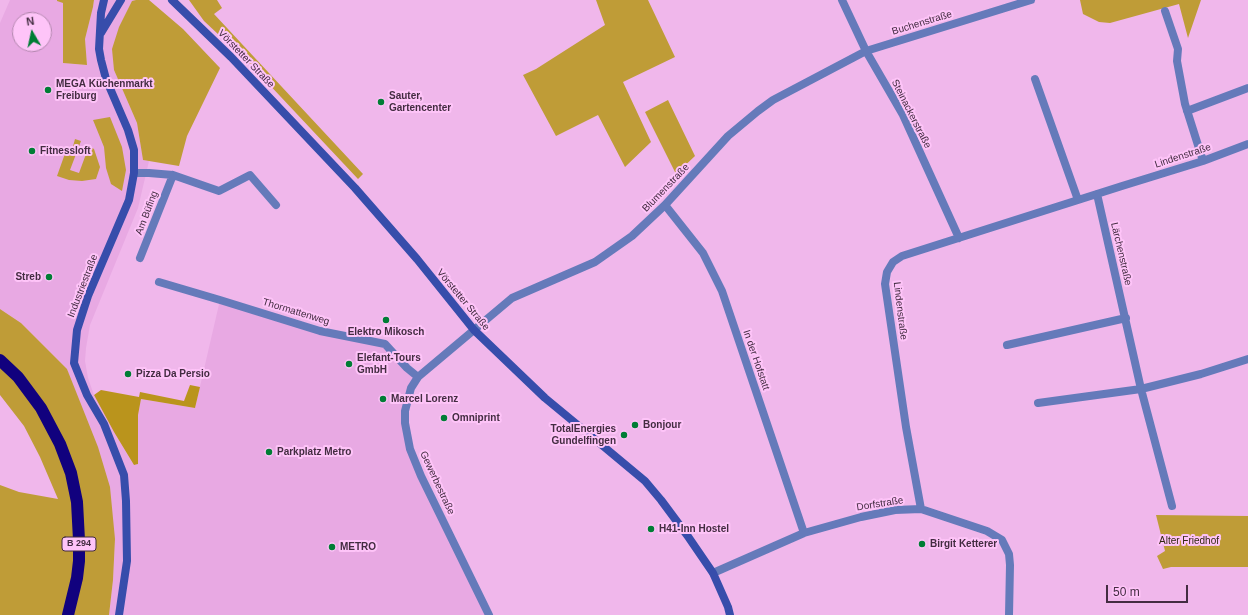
<!DOCTYPE html>
<html>
<head>
<meta charset="utf-8">
<style>
	body { margin:0 }
	#map { position:relative; width:1248px; height:615px; overflow:hidden; background:#f0b7eb; font-family:Arial,sans-serif }
	canvas { display:block }
	.north { position:absolute; left:12px; top:12px; width:40px; height:40px; box-sizing:border-box; background:#fec4f8; border:1px solid #b387af; border-radius:50%; rotate:351deg; font-size:11px; font-weight:700; line-height:16px; text-align:center; color:#432c41 }
	.north::after { content:''; display:block; margin:auto; width:14px; height:18px; background:#007d35; clip-path:polygon(50% 0,100% 100%,50% 72%,0 100%) }
	.scale { position:absolute; left:1106px; top:585px; width:82px; height:18px; box-sizing:border-box; border:2px solid #432c41; border-top:0; padding-left:5px; font-size:12px; line-height:14px; white-space:nowrap; color:#432c41; -webkit-text-stroke:3px #fec4f8; paint-order:stroke }
</style>
</head>
<body>
<div id="map">
<canvas width="1248" height="615"></canvas>
<div class="north">N</div>
<div class="scale">50 m</div>
</div>
<script>
const ctx = document.querySelector('canvas').getContext('2d');
ctx.lineJoin = 'round';
function paint(path, color) { ctx.fillStyle = color; ctx.fill(path, 'evenodd'); }
const poly = rows => new Path2D(rows.map(r => 'M' + r).join(''));
function trace(path, color, width, dash) { ctx.strokeStyle = color; ctx.lineWidth = width; ctx.lineCap = dash ? 'butt' : 'round'; ctx.setLineDash(dash || []); ctx.stroke(path); }
function write(font, color, halo, rows, align = 'center') {
  ctx.font = font + ' Arial,sans-serif'; ctx.lineWidth = 4; ctx.setLineDash([]); ctx.textBaseline = 'middle'; ctx.strokeStyle = halo; ctx.fillStyle = color; for (const [text, x, y, turn = 0] of rows) {
    ctx.save(); ctx.translate(x, y); ctx.rotate((+turn || 0) * Math.PI / 180); ctx.textAlign = isNaN(turn) ? turn : align; if (halo) ctx.strokeText(text, 0, 0); ctx.fillText(text, 0, 0); ctx.restore();
  }
}
paint(poly([
	[10,0,57,0,57,1,63,3,63,63,87,65,85,39,93,7,94,0,136,0,132,2,114,70,137,123,143,160,149,161,138,208,90,325,86,348,85,361,88,378,94,395,114,432,134,465,138,464,138,415,141,399,195,408,220,300,320,331,385,344,418,377,408,398,410,449,489,615,109,615,113,580,115,539,67,369,21,323,0,309,0,23],
	[20,20,44,20,44,44,20,44]
]), '#e8a9e3');
paint(poly([
	[57,0,94,0,93,7,85,39,87,65,63,63,63,3,57,1],
	[136,0,149,0,183,29,220,68,187,136,179,166,143,160,137,123,114,70,112,49,119,27,132,1],
	[189,0,217,0,222,8,214,14,363,174,358,179,249,63,204,21],
	[596,0,648,0,675,57,623,82,651,142,625,167,598,115,556,136,523,75,536,69,605,25],
	[1080,0,1201,0,1188,38,1179,4,1110,23,1099,22,1083,14],
	[668,100,695,156,676,174,645,112],
	[110,117,122,147,126,170,122,191,111,184,106,168,104,147,93,120],
	[75,139,81,141,70,170,79,173,89,146,94,149,100,167,96,179,82,181,69,180,57,176,67,148,72,150],
	[0,309,21,323,67,369,98,447,110,487,115,539,113,580,109,615,0,615,0,485,19,492,58,499,40,457,24,426,0,395],
	[1156,515,1248,516,1248,567,1171,567,1163,569,1157,556,1165,551]
]), '#bf9c37');
paint(poly([
	[190,385,200,387,195,408,141,399,138,415,138,464,134,465,114,432,94,395,101,390,139,397,140,392,184,401]
]), '#ba941c');
trace(poly([
	[842,0,866,51,903,115,959,238],
	[1165,11,1178,49,1177,61,1185,104,1203,161],
	[1035,79,1078,200],
	[1187,111,1248,88],
	[134,173,149,173,173,175,219,191,250,175,276,205],
	[1097,194,1141,389,1172,506],
	[665,205,703,253,722,291,804,533],
	[140,258,173,175],
	[159,282,220,300,320,331,385,344,407,368,418,377],
	[1007,345,1126,318],
	[1038,403,1141,389,1201,374,1248,359],
	[921,509,906,427,885,284,887,272,893,262,902,256,1122,186,1203,161,1248,144],
	[713,573,804,533,861,517,895,510,921,509,987,531,1002,540,1009,554,1010,565,1009,615],
	[489,615,421,476,410,449,405,423,405,411,411,388,418,377,512,298,595,262,632,236,665,205,728,136,758,111,773,100,866,51,1031,0]
]), '#657aba', 8);
trace(poly([
	[104,0,101,13,99,49,101,60,106,79,128,130,134,150,134,173,129,200,88,296,77,330,74,363,87,395,104,424,124,475,126,501,127,561,119,615],
	[172,0,231,57,355,188,417,259,474,330,545,398,591,436,645,481,661,500,687,535,713,573,728,607,730,615],
	[101,33,121,0]
]), '#374dab', 8);
trace(poly([
	[0,360,18,377,41,408,60,444,71,473,77,502,79,540,79,561,77,578,68,615]
]), '#11017e', 12);
for (const [x, y, r, color] of [
	[48,90,4,"#007d35"],
	[381,102,4,"#007d35"],
	[32,151,4,"#007d35"],
	[49,277,4,"#007d35"],
	[386,320,4,"#007d35"],
	[349,364,4,"#007d35"],
	[128,374,4,"#007d35"],
	[383,399,4,"#007d35"],
	[444,418,4,"#007d35"],
	[635,425,4,"#007d35"],
	[624,435,4,"#007d35"],
	[269,452,4,"#007d35"],
	[651,529,4,"#007d35"],
	[922,544,4,"#007d35"],
	[332,547,4,"#007d35"]
]) { const dot = new Path2D(); dot.arc(x, y, r, 0, 2 * Math.PI); ctx.fillStyle = color; ctx.fill(dot); trace(dot, '#fec4f8', 1.5); }
for (const [x, y, w] of [
	[79,544,34]
]) { const box = new Path2D(); box.roundRect(x - w / 2, y - 7, w, 14, 3); ctx.fillStyle = '#fec4f8'; ctx.fill(box); trace(box, '#432c41', 1); }
write('bold 9px', '#432c41', null, [
	["B 294",79,544]
]);
write('10px', '#432c41', '#fec4f8', [
	["Buchenstraße",922,23,-17],
	["Vörstetter Straße",246,59,46],
	["Steinackerstraße",911,114,63],
	["Lindenstraße",1183,156,-18],
	["Blumenstraße",666,188,-46],
	["Am Büfing",147,213,-69],
	["Lärchenstraße",1121,254,77],
	["Industriestraße",83,286,-69],
	["Vörstetter Straße",463,300,50],
	["Lindenstraße",900,311,83],
	["Thormattenweg",296,312,17],
	["In der Hofstatt",756,360,71],
	["Gewerbestraße",437,483,65],
	["Dorfstraße",880,504,-9]
]);
write('bold 10px', '#432c41', '#fec4f8', [
	["MEGA Küchenmarkt",56,84],
	["Freiburg",56,96],
	["Sauter,",389,96],
	["Gartencenter",389,108],
	["Fitnessloft",40,151],
	["Streb",41,277,"right"],
	["Elektro Mikosch",386,332,"center"],
	["Elefant-Tours",357,358],
	["GmbH",357,370],
	["Pizza Da Persio",136,374],
	["Marcel Lorenz",391,399],
	["Omniprint",452,418],
	["Bonjour",643,425],
	["TotalEnergies",616,429,"right"],
	["Gundelfingen",616,441,"right"],
	["Parkplatz Metro",277,452],
	["H41-Inn Hostel",659,529],
	["Birgit Ketterer",930,544],
	["METRO",340,547]
], 'left');
write('10px', '#312811', '#fec4f8', [
	["Alter Friedhof",1189,541]
]);
</script>
</body>
</html>
